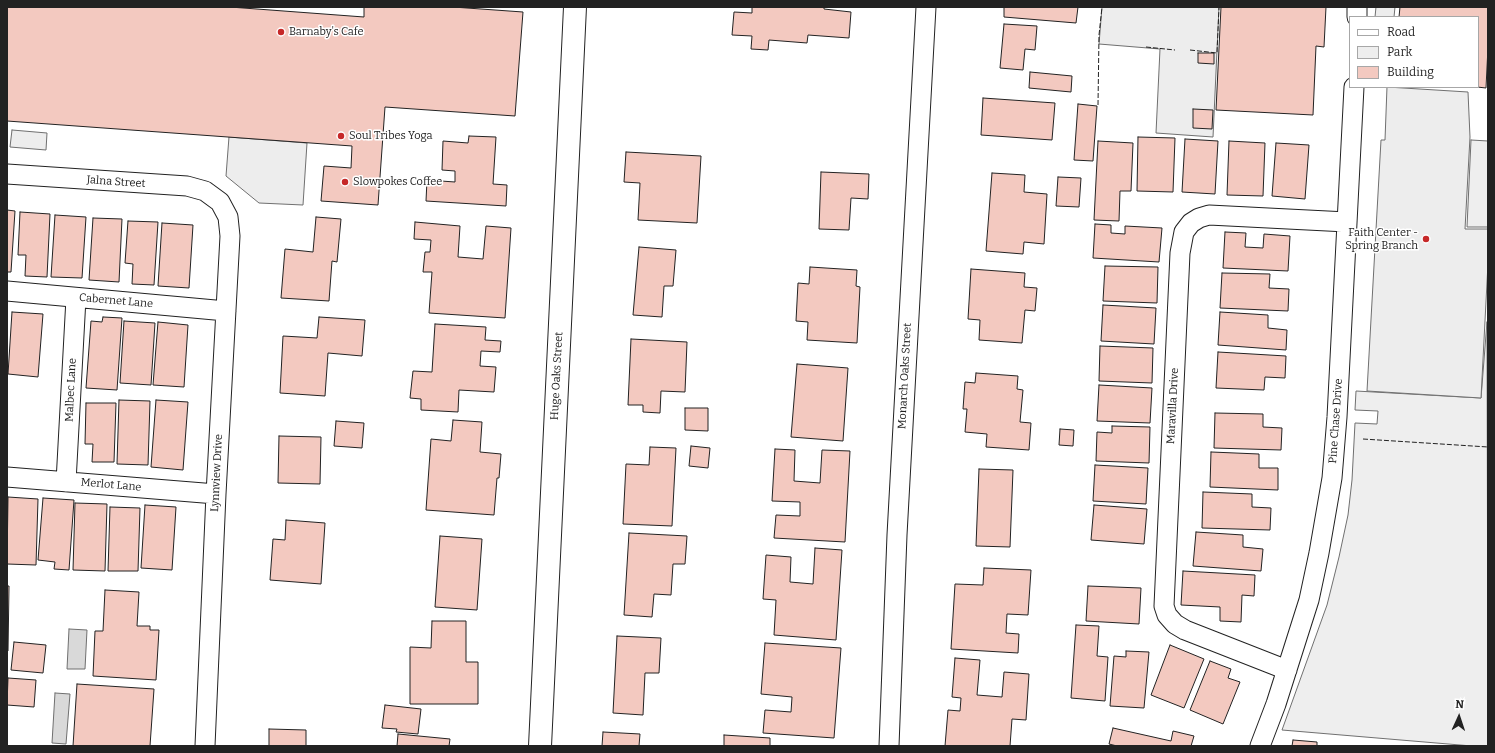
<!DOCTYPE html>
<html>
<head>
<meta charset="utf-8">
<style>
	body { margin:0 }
	#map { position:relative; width:1495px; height:753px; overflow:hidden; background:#fff; font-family:Bitter,serif }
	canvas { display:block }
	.frame { position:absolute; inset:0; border:8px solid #222; pointer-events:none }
	.legend { position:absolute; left:1349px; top:16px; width:130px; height:72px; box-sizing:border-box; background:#fff; border:1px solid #a7a7a7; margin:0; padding:5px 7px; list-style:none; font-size:12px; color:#222 }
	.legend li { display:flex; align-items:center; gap:8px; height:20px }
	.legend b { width:20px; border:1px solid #a7a7a7 }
	.north { position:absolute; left:1439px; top:697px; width:40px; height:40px; -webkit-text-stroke:3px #fff; paint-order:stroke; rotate:3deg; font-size:11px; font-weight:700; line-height:16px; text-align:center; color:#222 }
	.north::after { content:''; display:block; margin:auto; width:14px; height:18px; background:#222; clip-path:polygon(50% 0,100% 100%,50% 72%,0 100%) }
</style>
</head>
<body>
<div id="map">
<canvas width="1495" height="753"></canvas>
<div class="frame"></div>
<ul class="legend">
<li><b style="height:5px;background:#fff"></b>Road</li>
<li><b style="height:11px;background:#eee"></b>Park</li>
<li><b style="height:11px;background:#f3c9c0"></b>Building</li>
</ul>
<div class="north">N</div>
</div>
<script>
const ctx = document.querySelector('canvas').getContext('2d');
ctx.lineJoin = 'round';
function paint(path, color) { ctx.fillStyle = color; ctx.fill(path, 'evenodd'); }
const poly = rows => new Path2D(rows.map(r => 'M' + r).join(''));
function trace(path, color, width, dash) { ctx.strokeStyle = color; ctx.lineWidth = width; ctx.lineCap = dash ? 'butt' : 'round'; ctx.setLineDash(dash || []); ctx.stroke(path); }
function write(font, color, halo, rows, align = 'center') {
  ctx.font = font + ' Bitter,serif'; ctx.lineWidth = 3; ctx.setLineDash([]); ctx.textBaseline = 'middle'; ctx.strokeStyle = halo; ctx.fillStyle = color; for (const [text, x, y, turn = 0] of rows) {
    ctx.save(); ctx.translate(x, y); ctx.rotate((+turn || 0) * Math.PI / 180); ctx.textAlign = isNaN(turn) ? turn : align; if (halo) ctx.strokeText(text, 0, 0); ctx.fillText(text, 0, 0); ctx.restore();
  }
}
const green = poly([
	[1471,140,1488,141,1488,227,1467,227,1471,140],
	[1487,322,1488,746,1472,746,1282,730,1327,605,1339,557,1348,515,1352,480,1355,423,1377,424,1378,411,1355,410,1356,391,1481,398,1487,322]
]);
paint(green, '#eee');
trace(green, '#6f6f6f', 1);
const parking = poly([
	[1102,7,1219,7,1213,137,1156,133,1160,49,1099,44,1102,7],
	[1376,7,1395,7,1394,17,1375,17,1376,7],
	[1387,87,1468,92,1470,137,1465,229,1488,229,1488,263,1481,398,1367,391,1381,140,1385,140,1387,87],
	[12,130,47,133,46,150,10,147,12,130],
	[229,137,307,143,303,205,259,203,226,176,229,137]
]);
paint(parking, '#ededed');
trace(parking, '#6f6f6f', 1);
const water = poly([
	[69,629,87,630,85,669,67,669,69,629],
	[55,693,70,694,66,744,52,743,55,693]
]);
paint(water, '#d9d9d9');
trace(water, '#6f6f6f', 1);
const building = poly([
	[7,7,230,7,364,17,364,7,453,7,523,12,515,116,385,107,378,205,321,201,324,166,351,168,352,146,7,121,7,7],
	[752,7,824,7,824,9,851,12,849,38,808,35,807,43,769,40,768,50,751,49,752,36,732,35,734,12,752,13,752,7],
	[1004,7,1078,7,1076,23,1004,17,1004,7],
	[1221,7,1326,7,1324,47,1316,46,1313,115,1216,110,1221,7],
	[1400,7,1488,7,1488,47,1486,88,1477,87,1478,17,1399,17,1400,7],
	[1004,24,1037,26,1035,50,1025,49,1023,70,1000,68,1004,24],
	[1198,53,1214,53,1214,64,1198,63,1198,53],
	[1030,72,1072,76,1071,92,1029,88,1030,72],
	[983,98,1055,103,1052,140,981,135,983,98],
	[1078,104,1097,106,1093,161,1074,160,1078,104],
	[1193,109,1213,110,1212,129,1193,128,1193,109],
	[469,136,496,137,493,184,507,185,506,206,426,201,427,180,455,182,455,171,442,170,443,141,468,143,469,136],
	[1138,137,1175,138,1173,192,1137,191,1138,137],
	[1185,139,1218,141,1215,194,1182,192,1185,139],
	[1098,141,1133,143,1131,191,1120,191,1119,221,1094,220,1098,141],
	[1229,141,1265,143,1263,196,1227,195,1229,141],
	[1276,143,1309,145,1305,199,1272,196,1276,143],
	[626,152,701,156,697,223,638,220,640,183,624,182,626,152],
	[821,172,869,174,868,199,851,198,849,230,819,229,821,172],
	[992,173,1025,175,1024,192,1047,194,1044,244,1024,242,1023,254,986,251,992,173],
	[1058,177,1081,178,1079,207,1056,206,1058,177],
	[7,210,15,211,11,272,7,272,7,210],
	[20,212,50,214,47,277,25,276,26,255,18,255,20,212],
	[55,215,86,217,82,278,51,277,55,215],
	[316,217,341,219,337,262,332,261,329,301,281,298,285,249,313,252,316,217],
	[93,218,122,219,119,282,89,280,93,218],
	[128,221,158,222,154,285,132,284,133,264,125,263,128,221],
	[415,222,460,226,458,257,483,259,486,226,511,228,505,318,429,313,432,272,423,272,425,252,430,252,431,240,414,239,415,222],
	[162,223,193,225,189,288,158,286,162,223],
	[1095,224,1111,225,1111,233,1125,234,1125,226,1162,228,1159,262,1093,258,1095,224],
	[1225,232,1246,233,1245,247,1263,248,1264,234,1290,236,1288,271,1223,268,1225,232],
	[639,247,676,250,673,286,664,286,662,317,633,315,639,247],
	[1105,266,1158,267,1157,303,1103,301,1105,266],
	[810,267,857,270,856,286,860,287,857,343,807,340,808,322,796,321,798,283,809,284,810,267],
	[971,269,1025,273,1024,287,1037,288,1035,311,1025,310,1022,343,979,340,980,320,968,319,971,269],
	[1222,273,1270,274,1269,288,1289,289,1288,311,1220,308,1222,273],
	[1103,305,1156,308,1154,344,1101,341,1103,305],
	[12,312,43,314,38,377,8,374,12,312],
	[1220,312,1268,315,1268,328,1287,330,1286,350,1218,345,1220,312],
	[103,317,122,318,117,390,86,388,91,321,102,322,103,317],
	[319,317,365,320,362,356,328,353,325,396,280,393,283,336,317,338,319,317],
	[124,321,155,323,151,385,120,383,124,321],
	[158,322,188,325,184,387,153,385,158,322],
	[435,324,486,327,485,340,501,341,500,352,481,351,480,366,496,367,494,392,459,390,458,412,421,410,421,399,410,398,413,371,432,372,435,324],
	[631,339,687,342,685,392,661,391,660,413,643,412,643,405,628,405,631,339],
	[1100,346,1153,348,1152,383,1099,381,1100,346],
	[1218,352,1286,356,1285,378,1265,377,1264,390,1216,388,1218,352],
	[797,364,848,368,843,441,791,437,797,364],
	[976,373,1018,376,1017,389,1023,390,1020,422,1031,423,1029,450,986,447,987,434,965,432,967,409,963,409,965,382,975,383,976,373],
	[1099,385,1152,388,1150,423,1097,421,1099,385],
	[119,400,150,401,148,465,117,464,119,400],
	[156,400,188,402,183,470,151,467,156,400],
	[86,403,116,403,114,462,92,462,93,444,85,444,86,403],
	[685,408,708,408,708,431,685,430,685,408],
	[1215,413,1263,414,1263,427,1282,428,1281,450,1214,448,1215,413],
	[453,420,482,422,480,452,501,454,499,478,497,478,494,515,426,510,431,439,451,441,453,420],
	[336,421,364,423,362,448,334,446,336,421],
	[1112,426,1150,427,1149,463,1096,461,1097,432,1112,433,1112,426],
	[1060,429,1074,430,1073,446,1059,445,1060,429],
	[279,436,321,437,320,484,278,483,279,436],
	[691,446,710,448,708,468,689,466,691,446],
	[650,447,676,448,672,526,623,524,626,464,649,465,650,447],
	[775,449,795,450,794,481,820,483,822,450,850,451,845,542,774,538,776,515,800,516,800,502,772,501,775,449],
	[1211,452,1259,454,1259,468,1278,468,1278,490,1210,487,1211,452],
	[1095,465,1148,468,1146,504,1093,501,1095,465],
	[979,469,1013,470,1010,547,976,546,979,469],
	[1203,492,1252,494,1252,507,1271,508,1270,530,1202,528,1203,492],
	[8,497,38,499,36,565,7,564,8,497],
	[43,498,74,500,69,570,54,569,55,562,38,560,43,498],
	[75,503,107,504,105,571,73,570,75,503],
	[145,505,176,507,172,570,141,568,145,505],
	[1094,505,1147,509,1144,544,1091,540,1094,505],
	[110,507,140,508,138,571,108,571,110,507],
	[286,520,325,523,321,584,270,580,273,539,285,540,286,520],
	[1196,532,1243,535,1243,547,1263,549,1261,571,1193,566,1196,532],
	[629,533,687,536,685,564,673,564,671,595,654,594,652,617,624,615,629,533],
	[440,536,482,539,477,610,435,607,440,536],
	[815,548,842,550,836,640,774,635,776,600,763,599,766,555,791,557,790,582,813,584,815,548],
	[984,568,1031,570,1028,615,1007,614,1006,633,1019,634,1018,653,951,649,955,584,983,585,984,568],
	[1183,571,1255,575,1254,596,1242,595,1241,622,1220,621,1220,607,1181,605,1183,571],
	[7,586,9,586,8,651,7,651,7,586],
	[1088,586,1141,588,1139,624,1086,621,1088,586],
	[105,590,139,592,137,626,150,626,150,630,159,630,156,680,93,676,95,631,103,631,105,590],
	[432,621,466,621,466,662,478,662,478,704,410,704,410,647,431,648,432,621],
	[1076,625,1099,626,1097,656,1108,657,1105,701,1071,698,1076,625],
	[617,636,661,638,659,673,645,673,643,715,613,713,617,636],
	[14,642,46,645,43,673,11,670,14,642],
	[765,643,841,648,834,738,763,733,765,710,791,712,792,697,761,694,765,643],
	[1170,645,1204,659,1184,708,1151,695,1170,645],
	[1126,651,1149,652,1144,708,1110,706,1114,656,1126,657,1126,651],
	[955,658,980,660,977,695,1002,697,1004,672,1029,674,1026,720,1012,719,1010,746,945,746,948,710,960,711,961,698,952,697,955,658],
	[1210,661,1231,669,1228,678,1240,682,1223,724,1190,710,1210,661],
	[8,678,36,680,34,707,7,705,8,678],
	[77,684,154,689,150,746,73,746,77,684],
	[385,705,421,709,418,734,396,732,397,729,382,728,385,705],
	[1113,728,1171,741,1173,731,1194,736,1191,746,1117,746,1109,744,1113,728],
	[269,729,306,730,306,746,269,746,269,729],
	[603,732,640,734,639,746,602,746,603,732],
	[398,734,450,739,449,746,397,746,398,734],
	[724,735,770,738,770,746,724,746,724,735],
	[1293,740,1317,742,1317,746,1292,746,1293,740]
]);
paint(building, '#f3c9c0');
trace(building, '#222', 1);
const minor = poly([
	[1357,17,1357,7],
	[7,174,187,186,205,191,220,202,228,217,230,236,216,494,205,746],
	[7,291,226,311],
	[7,477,216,494],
	[66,482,76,298],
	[1287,670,1185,630,1175,624,1167,615,1164,606,1180,253,1184,232,1191,223,1199,218,1209,215,1347,222],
	[889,746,897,535,926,7],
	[1260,746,1276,704,1309,600,1319,553,1332,478,1337,417,1354,87]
]);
const tertiary = poly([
	[540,746,575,7]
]);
trace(minor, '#222', 21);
trace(tertiary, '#222', 24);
trace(minor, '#fff', 19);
trace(tertiary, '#fff', 22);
trace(poly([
	[1146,47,1175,50],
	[1190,50,1217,53,1219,7],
	[1098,105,1099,35,1102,7],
	[1363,439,1488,447]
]), '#222', 1, [5, 2]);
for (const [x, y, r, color] of [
	[281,32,4,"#c62828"],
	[341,136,4,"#c62828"],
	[345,182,4,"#c62828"],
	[1426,239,4,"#c62828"]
]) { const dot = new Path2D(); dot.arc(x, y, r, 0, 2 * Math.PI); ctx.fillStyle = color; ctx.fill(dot); trace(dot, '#fff', 1.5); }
write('11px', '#222', '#fff', [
	["Barnaby's Cafe",289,32],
	["Soul Tribes Yoga",349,136],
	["Slowpokes Coffee",353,182],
	["Faith Center -",1418,233,"right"],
	["Spring Branch",1418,246,"right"]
], 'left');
write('11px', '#222', '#fff', [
	["Jalna Street",116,182,4],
	["Cabernet Lane",116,301,5],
	["Huge Oaks Street",557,376,-87],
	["Monarch Oaks Street",905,376,-87],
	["Malbec Lane",71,390,-87],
	["Maravilla Drive",1173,406,-87],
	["Pine Chase Drive",1336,421,-86],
	["Lynnview Drive",217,473,-87],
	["Merlot Lane",111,485,5]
]);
</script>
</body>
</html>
